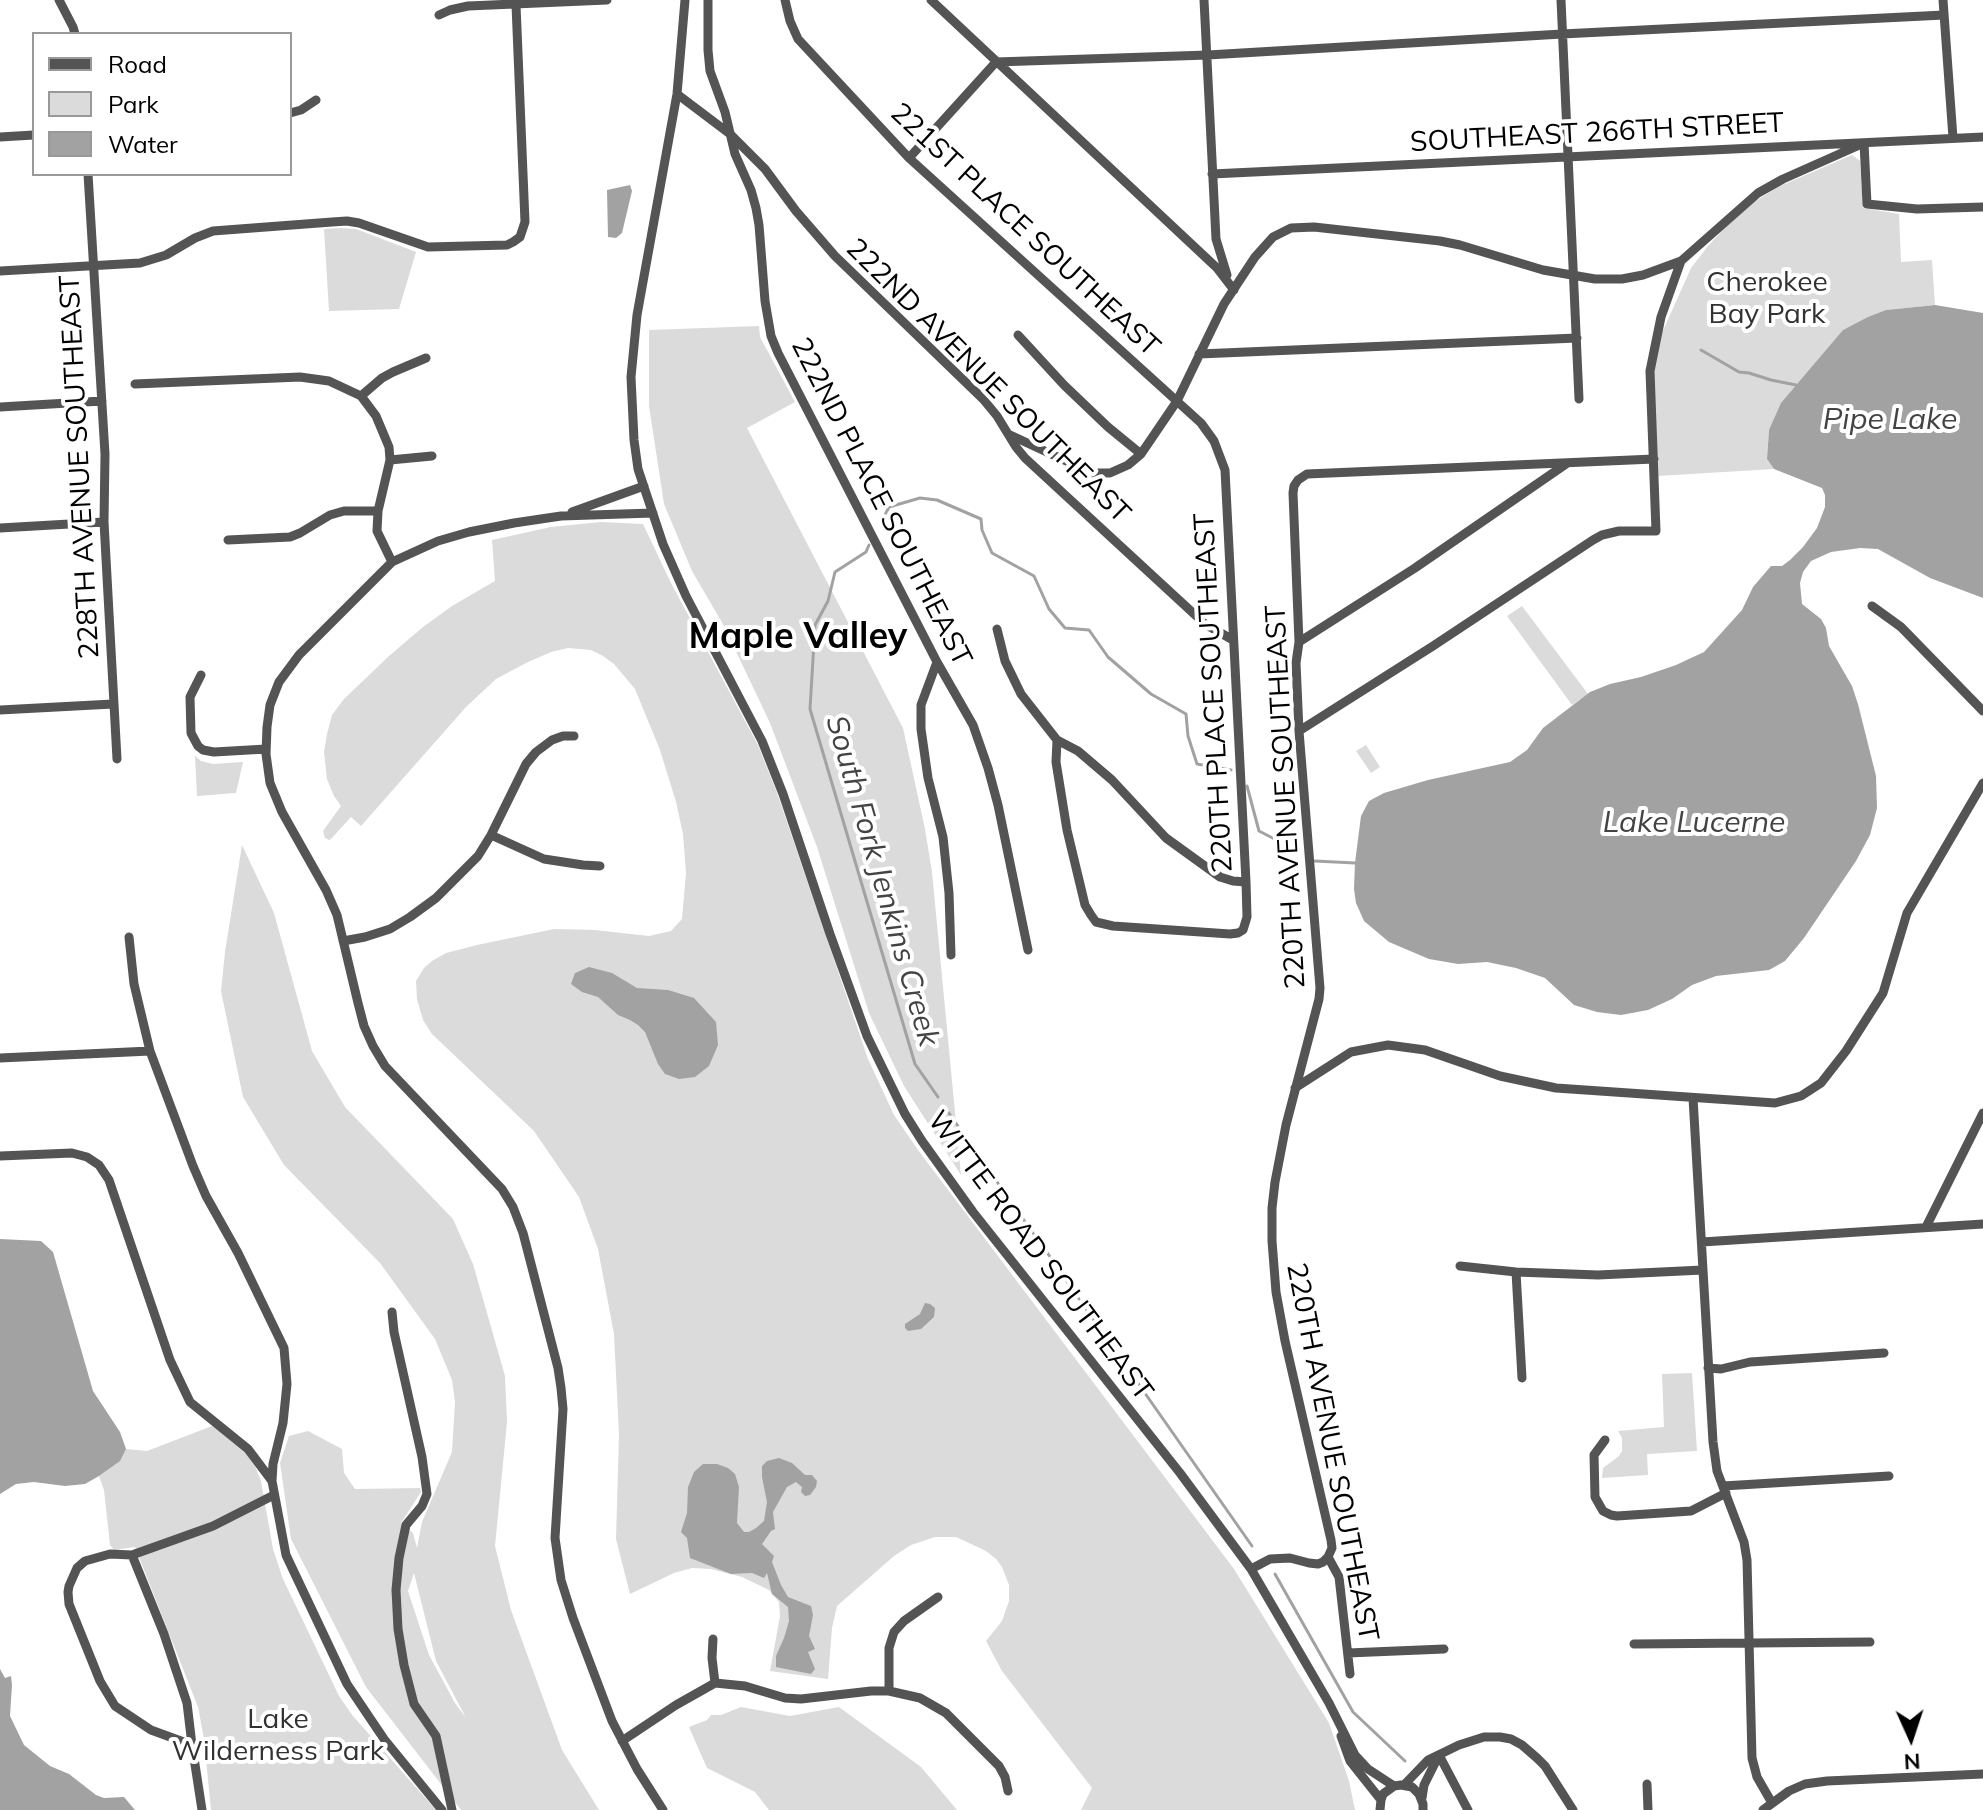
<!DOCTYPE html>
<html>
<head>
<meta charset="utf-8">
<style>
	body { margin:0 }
	#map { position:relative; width:1983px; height:1810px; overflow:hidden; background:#fff; font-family:Mulish,sans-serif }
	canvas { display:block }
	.legend { position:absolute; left:32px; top:32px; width:260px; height:144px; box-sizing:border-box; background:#fff; border:2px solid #999; margin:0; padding:10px 14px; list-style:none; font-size:24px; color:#000 }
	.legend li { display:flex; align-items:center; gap:16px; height:40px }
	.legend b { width:40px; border:2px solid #999 }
	.north { position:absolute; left:1871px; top:1698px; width:80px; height:80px; -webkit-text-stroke:6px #fff; paint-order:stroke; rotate:177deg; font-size:22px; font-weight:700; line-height:32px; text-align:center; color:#000 }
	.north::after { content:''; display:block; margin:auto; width:28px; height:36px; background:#000; clip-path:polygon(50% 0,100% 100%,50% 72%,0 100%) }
</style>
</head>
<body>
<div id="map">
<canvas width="1983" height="1810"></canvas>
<ul class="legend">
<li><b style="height:10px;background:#545454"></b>Road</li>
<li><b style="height:22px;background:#dbdbdb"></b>Park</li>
<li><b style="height:22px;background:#a2a2a2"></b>Water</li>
</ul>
<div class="north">N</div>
</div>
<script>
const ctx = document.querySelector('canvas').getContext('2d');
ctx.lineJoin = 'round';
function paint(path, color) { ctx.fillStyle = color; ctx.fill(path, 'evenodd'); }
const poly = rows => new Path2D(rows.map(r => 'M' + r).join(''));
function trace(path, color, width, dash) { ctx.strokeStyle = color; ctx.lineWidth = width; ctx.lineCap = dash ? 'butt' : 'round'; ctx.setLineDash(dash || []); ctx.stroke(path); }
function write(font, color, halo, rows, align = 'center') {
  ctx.font = font + ' Mulish,sans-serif'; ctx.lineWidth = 8; ctx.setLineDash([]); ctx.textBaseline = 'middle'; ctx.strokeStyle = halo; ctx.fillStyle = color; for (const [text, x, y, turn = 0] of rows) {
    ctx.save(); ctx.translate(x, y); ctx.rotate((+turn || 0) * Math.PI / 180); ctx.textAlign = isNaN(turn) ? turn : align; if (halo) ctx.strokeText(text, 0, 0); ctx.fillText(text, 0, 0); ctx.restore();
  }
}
paint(poly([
	[1852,155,1860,161,1863,208,1899,214,1901,262,1932,260,1935,305,1886,310,1843,330,1769,430,1767,459,1774,469,1657,476,1652,372,1657,344,1691,268,1708,246,1741,210,1778,187],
	[341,228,356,229,416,252,399,309,329,311,324,229],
	[759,326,760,337,795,402,747,428,903,728,925,829,932,872,961,1175,904,1086,869,1013,817,847,770,723,724,626,692,571,664,504,649,406,649,330],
	[601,522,643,524,671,583,758,745,777,793,868,1059,894,1115,918,1150,1234,1569,1329,1723,1349,1781,1355,1810,1081,1810,1092,1788,1002,1671,986,1641,1002,1621,1009,1601,1009,1585,1002,1567,996,1559,986,1551,956,1537,935,1537,911,1545,894,1556,837,1606,832,1628,828,1679,770,1671,780,1616,779,1602,769,1590,742,1577,711,1569,692,1568,674,1573,630,1594,616,1539,619,1434,614,1334,598,1249,579,1197,534,1131,432,1034,423,1020,417,999,416,981,424,968,432,961,446,953,477,945,554,929,595,930,649,936,671,931,682,919,686,873,683,834,676,802,660,750,635,689,614,664,603,656,591,650,568,648,551,652,526,663,496,679,466,707,361,826,351,817,331,839,329,840,325,838,323,831,341,806,334,796,327,779,324,752,327,734,332,715,344,699,389,656,423,627,452,606,495,581,492,540,551,527],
	[1522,606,1588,694,1572,705,1507,616],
	[1366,745,1380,767,1371,773,1356,751],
	[195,756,201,761,213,764,243,762,236,793,197,796],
	[242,845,274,913,312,1051,345,1107,453,1219,473,1264,505,1376,507,1422,495,1546,511,1610,562,1750,599,1810,461,1810,366,1687,291,1539,280,1463,289,1436,308,1431,342,1449,344,1473,355,1489,420,1488,421,1492,401,1523,413,1533,417,1548,422,1522,452,1452,455,1402,452,1380,435,1339,380,1263,284,1165,243,1097,221,991,225,952],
	[414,1573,436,1661,466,1718,455,1703,429,1655,408,1591],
	[1692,1373,1697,1451,1647,1454,1648,1475,1602,1478,1603,1468,1619,1456,1622,1451,1622,1438,1618,1431,1664,1427,1662,1374],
	[212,1426,242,1447,255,1466,261,1481,273,1549,283,1579,339,1696,353,1716,436,1810,211,1810,204,1739,198,1707,135,1547,114,1550,110,1545,104,1490,99,1476,119,1461,126,1449,147,1451],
	[741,1707,790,1716,839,1707,921,1767,957,1810,769,1810,755,1792,707,1768,689,1727,707,1720,711,1715,721,1715]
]), '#dbdbdb');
paint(poly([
	[630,185,632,191,622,233,616,238,608,237,607,190],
	[1935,305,1983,313,1983,598,1930,578,1878,549,1860,548,1831,552,1811,561,1803,572,1800,583,1802,604,1821,619,1826,628,1829,646,1852,686,1858,704,1876,776,1877,808,1870,835,1856,861,1804,938,1785,961,1769,970,1716,976,1692,985,1672,999,1648,1010,1621,1015,1597,1012,1574,1005,1545,978,1516,968,1487,962,1458,964,1429,959,1389,942,1364,921,1356,903,1354,889,1355,863,1361,816,1369,801,1384,793,1428,780,1510,762,1527,750,1543,728,1590,692,1610,684,1641,677,1676,665,1704,652,1742,610,1753,587,1771,566,1782,566,1790,560,1803,547,1817,528,1825,507,1825,495,1822,488,1774,469,1767,459,1769,430,1781,403,1843,330,1868,317,1886,310],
	[589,967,612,973,637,988,668,990,694,998,716,1022,718,1045,709,1066,695,1077,679,1079,665,1074,658,1064,645,1032,638,1025,630,1020,618,1015,598,997,582,992,571,984,575,973],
	[0,1239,41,1241,53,1252,93,1391,120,1432,126,1449,120,1461,99,1476,85,1484,65,1486,34,1482,16,1484,0,1494],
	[925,1303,930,1304,935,1308,934,1317,921,1329,908,1331,905,1328,905,1324,920,1314],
	[779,1458,792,1463,805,1475,812,1475,817,1481,816,1487,810,1495,805,1496,801,1492,802,1487,796,1482,787,1487,773,1512,775,1529,771,1531,762,1544,774,1556,772,1562,781,1585,788,1597,811,1606,813,1615,809,1636,815,1649,808,1652,815,1669,811,1674,776,1667,776,1656,784,1638,789,1621,788,1607,772,1594,767,1573,764,1578,752,1573,731,1574,690,1558,687,1538,681,1532,687,1513,688,1487,694,1472,703,1464,717,1464,728,1468,735,1474,739,1487,737,1523,744,1532,749,1532,756,1528,764,1521,767,1502,762,1477,762,1466,767,1461],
	[0,1669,5,1678,11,1676,12,1685,10,1716,24,1745,50,1766,69,1774,96,1795,104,1798,124,1797,135,1810,0,1810]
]), '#a2a2a2');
trace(poly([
	[1701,350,1739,372,1749,373,1771,380,1796,385],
	[882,521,889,507,920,498,937,500,981,519,982,530,992,553,1034,576,1049,609,1065,628,1089,630,1108,657,1151,694,1186,714,1188,736,1197,764,1231,770],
	[869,545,866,552,835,572,828,601,815,625,810,709,915,1064,938,1097],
	[1247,786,1259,831,1296,850],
	[1315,861,1355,863],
	[946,1109,1035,1236],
	[1044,1248,1079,1299],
	[1086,1309,1252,1546],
	[1275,1574,1353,1712,1405,1761]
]), '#a2a2a2', 3);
trace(poly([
	[59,0,73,27,75,34],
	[685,0,677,94,637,315,631,377,634,440,638,469,663,544,686,596,762,741,783,794,830,934,867,1036,905,1114,922,1141,973,1212,1180,1473,1251,1569,1329,1703,1355,1755,1368,1769,1394,1786],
	[708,0,708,50,710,71,725,112,735,154,751,190,756,208,759,225,765,301,771,336,778,353,937,662,973,725,988,768,998,805,1028,950],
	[785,0,790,21,798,39,909,158,1201,423,1214,441,1225,470,1246,882,1247,917,1243,930,1238,933,1230,934,1113,926,1096,922,1091,915,1085,905,1067,830,1056,762,1057,740,1021,694,1005,661,997,629],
	[931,0,1217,268,1234,290],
	[1204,0,1216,239,1227,275],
	[1561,0,1579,399],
	[1943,0,1953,138],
	[439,15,450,10,468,6,607,0],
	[677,94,730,134,765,169,796,211,835,256,983,399,997,416,1016,447,1025,458,1205,624,1233,640],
	[290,113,301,110,316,100],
	[0,137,34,135],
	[1864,143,1867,204,1917,209,1983,207],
	[909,158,996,62,1208,55,1562,34,1944,15],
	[88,174,105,454,104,522,117,759],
	[1212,174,1983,137],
	[0,271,140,263,166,255,195,238,213,231,332,222,347,221,359,223,428,247,507,245,513,242,520,237,525,222,516,5],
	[1018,335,1064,385,1108,427,1141,454],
	[1199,354,1577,338],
	[135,384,300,377,329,381,361,396,376,416,389,447,390,460,378,511,377,531,392,562],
	[361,396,382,378,393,372,426,358],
	[0,407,102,401],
	[1008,434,1092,473,1110,473,1128,465,1141,454,1177,401,1224,304,1255,257,1273,237,1291,228,1314,227,1440,241,1460,245,1543,270,1595,279,1622,279,1643,275,1681,261,1758,193,1783,179,1864,143],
	[390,460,432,456],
	[572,512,644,486],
	[653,513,561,516,514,523,469,532,438,541,392,562,299,655,279,682,270,705,267,727,266,754,270,783,282,812,326,890,337,915,358,1003,364,1026,373,1046,385,1066,502,1189,513,1207,523,1233,558,1368,561,1388,563,1409,555,1538,561,1580,573,1618,612,1721,637,1769,663,1810],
	[0,528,104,522],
	[228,540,290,537,300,533,330,515,344,511,378,511],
	[1872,606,1901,627,1983,711],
	[1299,642,1415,568,1566,464],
	[937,662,921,705,921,729,928,778,943,837,949,893,951,955],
	[201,675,190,697,191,733,198,746,203,750,214,752,266,749],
	[0,710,113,704],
	[1299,731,1433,646,1593,540,1602,535,1619,531,1656,531,1650,371,1661,317,1681,261],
	[1057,740,1078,751,1112,780,1166,838,1220,877,1233,881,1246,882],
	[491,835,544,859,583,865,600,866],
	[129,937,134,984,150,1051,193,1166,206,1196,238,1253,284,1348,287,1384,283,1423,273,1464,272,1481],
	[343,941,365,937,390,929,410,917,436,898,478,856,491,835,526,764,536,752,552,740,563,736,574,736],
	[0,1058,150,1051],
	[1295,1088,1351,1052,1388,1045,1425,1050,1500,1076,1556,1088,1775,1103,1801,1096,1821,1083,1846,1051,1883,993,1907,913,1983,783],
	[1693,1098,1713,1442,1717,1471,1744,1542,1747,1560,1752,1758,1757,1777,1772,1803],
	[0,1156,72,1153,87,1157,99,1165,109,1180,170,1360,190,1402,248,1449,272,1481,286,1555,347,1684,384,1739,442,1810],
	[1926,1227,1983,1113],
	[1702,1242,1983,1224],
	[1460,1266,1516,1272,1598,1275,1703,1270],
	[1516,1272,1522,1378],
	[392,1312,394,1332,422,1457,427,1494,422,1506,406,1525,399,1558,396,1590,398,1629,404,1665,414,1704,436,1736,452,1810],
	[1708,1368,1721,1369,1750,1362,1884,1353],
	[1605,1440,1594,1455,1595,1497,1603,1511,1611,1515,1617,1516,1691,1511,1726,1493],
	[1723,1486,1889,1476],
	[132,1555,164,1634,187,1703,192,1745],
	[1251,1569,1270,1559,1290,1558,1309,1563,1318,1564,1323,1562,1328,1557],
	[713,1639,712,1658,715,1683],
	[1634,1644,1870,1642],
	[1348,1653,1444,1649],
	[1350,1674,1339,1577,1328,1557,1332,1548,1331,1540,1285,1341,1276,1292,1272,1241,1272,1208,1275,1182,1286,1125,1319,999,1320,988,1299,731,1296,663,1299,642,1293,493,1294,486,1298,480,1307,474,1654,459],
	[889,1691,889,1648,894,1632,904,1621,938,1597],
	[1341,1736,1350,1761,1381,1800],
	[622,1741,676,1705,715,1683,745,1686,785,1698,801,1699,871,1691,889,1691,920,1698,946,1713,999,1766,1005,1777,1008,1791],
	[1439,1755,1468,1810],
	[1647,1784,1648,1810],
	[1404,1785,1428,1760,1459,1745,1484,1737,1500,1737,1511,1739,1522,1745,1537,1758,1545,1766,1573,1810],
	[1422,1798,1424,1785,1439,1755],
	[202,1810,192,1745,151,1730,115,1706,100,1681,69,1604,68,1592,69,1586,77,1568,85,1561,110,1554,132,1555,213,1526,274,1495],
	[1380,1810,1381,1800,1383,1794,1394,1786,1401,1785,1412,1787,1419,1794,1423,1804,1423,1810],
	[1763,1810,1789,1791,1805,1784,1827,1781,1983,1774]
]), '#545454', 9);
write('28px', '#000', '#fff', [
	["SOUTHEAST 266TH STREET",1597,133,-3],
	["221ST PLACE SOUTHEAST",1025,230,43],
	["222ND AVENUE SOUTHEAST",988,381,45],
	["228TH AVENUE SOUTHEAST",80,467,-93],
	["222ND PLACE SOUTHEAST",881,502,63],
	["220TH PLACE SOUTHEAST",1214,693,-93],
	["220TH AVENUE SOUTHEAST",1286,797,-93],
	["WITTE ROAD SOUTHEAST",1040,1256,53],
	["220TH AVENUE SOUTHEAST",1332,1452,79]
]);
write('28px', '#323232', '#fff', [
	["Cherokee",1767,283],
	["Bay Park",1767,315],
	["Lake",278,1720],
	["Wilderness Park",278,1752]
]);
write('italic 30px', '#434343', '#fff', [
	["Pipe Lake",1890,420],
	["Lake Lucerne",1694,823],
	["South Fork Jenkins Creek",882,881,74]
]);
write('bold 36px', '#000', '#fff', [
	["Maple Valley",798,637]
]);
</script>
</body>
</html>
